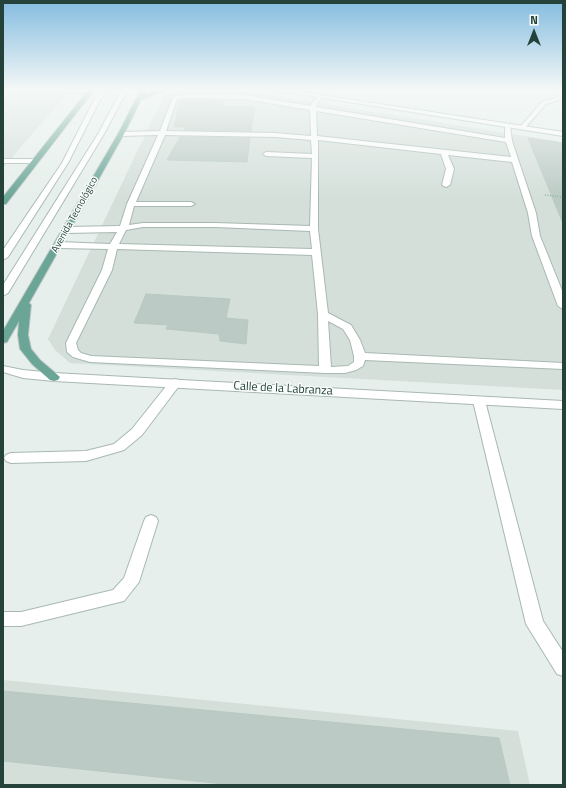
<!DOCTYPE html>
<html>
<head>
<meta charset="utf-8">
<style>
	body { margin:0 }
	#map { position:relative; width:566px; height:788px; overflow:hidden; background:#e6efeb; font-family:"Titillium Web",sans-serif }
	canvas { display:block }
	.frame { position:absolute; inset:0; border:4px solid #24423a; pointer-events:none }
	.north { position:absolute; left:514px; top:12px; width:40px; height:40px; -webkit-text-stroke:3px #f7fbf9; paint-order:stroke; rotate:0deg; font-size:11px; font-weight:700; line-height:16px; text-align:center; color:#24423a }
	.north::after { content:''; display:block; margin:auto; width:14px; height:18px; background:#24423a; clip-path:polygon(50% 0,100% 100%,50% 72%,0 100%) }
</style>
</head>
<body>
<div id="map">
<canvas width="566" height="788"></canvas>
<div class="frame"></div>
<div class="north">N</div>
</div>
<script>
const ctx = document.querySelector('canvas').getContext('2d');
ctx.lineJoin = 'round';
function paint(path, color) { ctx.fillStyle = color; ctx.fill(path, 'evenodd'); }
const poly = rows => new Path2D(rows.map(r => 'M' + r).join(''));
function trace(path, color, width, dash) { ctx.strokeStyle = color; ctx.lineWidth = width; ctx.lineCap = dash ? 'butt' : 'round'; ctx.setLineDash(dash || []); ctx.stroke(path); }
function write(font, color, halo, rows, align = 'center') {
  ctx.font = font + ' "Titillium Web",sans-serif'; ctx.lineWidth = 3; ctx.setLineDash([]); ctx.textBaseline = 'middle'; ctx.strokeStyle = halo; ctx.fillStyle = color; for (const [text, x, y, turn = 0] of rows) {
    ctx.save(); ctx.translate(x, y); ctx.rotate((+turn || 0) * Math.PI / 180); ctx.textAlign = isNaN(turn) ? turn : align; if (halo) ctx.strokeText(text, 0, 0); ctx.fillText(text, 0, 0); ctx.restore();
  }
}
paint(poly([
	[3,89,71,89,3,168],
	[180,89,231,89,563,142,563,390,70,363,55,350,48,339,163,97,173,91],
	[3,680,518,731,530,785,3,785]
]), '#d4dfda');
const building = poly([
	[223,100,223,106,255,107,251,131,184,130,186,127,174,127,180,101,223,100],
	[180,137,250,138,247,162,167,160,180,137],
	[528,138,563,143,563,221,562,221,528,138],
	[146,294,230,299,226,318,248,320,246,344,220,341,219,334,166,329,168,325,134,323,146,294],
	[3,691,499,738,510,785,234,785,3,761,3,691]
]);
paint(building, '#bbcac4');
trace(building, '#b8c9c2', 1);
const service = poly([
	[6,89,93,89,94,90,91,92,9,91,6,89],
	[103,89,109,89,100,100,68,163,8,257,3,260,3,250,62,163,94,100,103,89],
	[122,89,128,89,104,134,8,293,3,296,3,285,98,134,122,89],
	[563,92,563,97,559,100,546,104,524,129,520,129,520,127,542,102,555,98,563,92],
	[187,94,245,95,311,106,313,101,320,95,323,97,318,102,316,107,505,138,505,126,510,125,512,141,536,213,540,236,563,293,563,309,558,306,532,236,528,213,512,162,448,155,454,169,450,185,446,187,442,185,446,169,441,154,318,140,318,229,328,313,351,325,360,340,365,353,563,363,563,369,365,360,363,366,356,370,345,373,325,373,90,362,73,357,67,352,66,343,102,270,108,249,58,248,54,245,58,242,110,244,117,232,66,233,62,230,66,227,120,226,127,204,158,135,121,136,118,134,121,132,160,131,173,97,187,94],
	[187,98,245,99,310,110,311,136,275,133,166,131,177,99,187,98],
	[316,111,506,142,511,157,317,136,316,111],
	[165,135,275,137,311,140,312,154,266,152,263,154,266,156,312,158,310,226,215,223,143,223,129,225,134,206,191,206,195,204,191,202,136,202,165,135],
	[143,227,215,227,310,231,312,249,119,244,126,230,143,227],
	[117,249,312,255,318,314,319,366,91,356,81,353,78,350,76,343,112,270,117,249],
	[328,321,343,329,350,340,354,356,354,362,348,366,331,367,328,321],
	[3,159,35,159,38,161,35,163,3,163,3,159],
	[175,379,179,380,181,383,179,386,142,435,124,450,86,461,11,463,6,461,4,458,6,455,11,453,86,451,114,444,132,429,171,380,175,379],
	[479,397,483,398,485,401,543,621,563,652,563,676,557,674,526,624,473,401,475,398,479,397],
	[151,515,156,517,158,521,139,582,124,601,21,626,3,626,3,612,21,612,113,590,124,578,144,521,146,517,151,515]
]);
const minor = poly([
	[3,366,23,370,54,373,563,401,563,409,54,381,23,378,3,372,3,366]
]);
const secondary = poly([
	[267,89,281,89,563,132,563,136,267,89]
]);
const primary = poly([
	[89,89,95,89,6,204,3,204,3,197,89,89],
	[141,89,147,89,144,95,160,89,168,89,141,100,124,134,29,303,31,305,28,335,31,349,40,360,60,377,58,380,54,381,50,380,32,364,20,349,18,335,19,321,7,342,3,343,3,331,118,134,141,89]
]);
trace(service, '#a8b8b2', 2);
trace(minor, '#a8b8b2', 2);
trace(secondary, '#a4bbb3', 2);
trace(primary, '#c2cac8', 2);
trace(poly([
	[545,195,563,197]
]), '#86b3a5', 1.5, [1, 1.5]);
paint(service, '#fff');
paint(minor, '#fff');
paint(secondary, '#fff');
paint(primary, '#6aa596');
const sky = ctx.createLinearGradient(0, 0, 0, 199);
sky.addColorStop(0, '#84bce0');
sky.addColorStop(0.45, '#f4f8f6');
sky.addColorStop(1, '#f4f8f600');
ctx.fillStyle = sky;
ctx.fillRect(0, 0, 566, 199);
write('10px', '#24423a', '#f7fbf9', [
	["Avenida Tecnológico",75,215,-61]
]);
write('12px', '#24423a', '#f7fbf9', [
	["Calle de la Labranza",283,389,3]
]);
</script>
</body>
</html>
